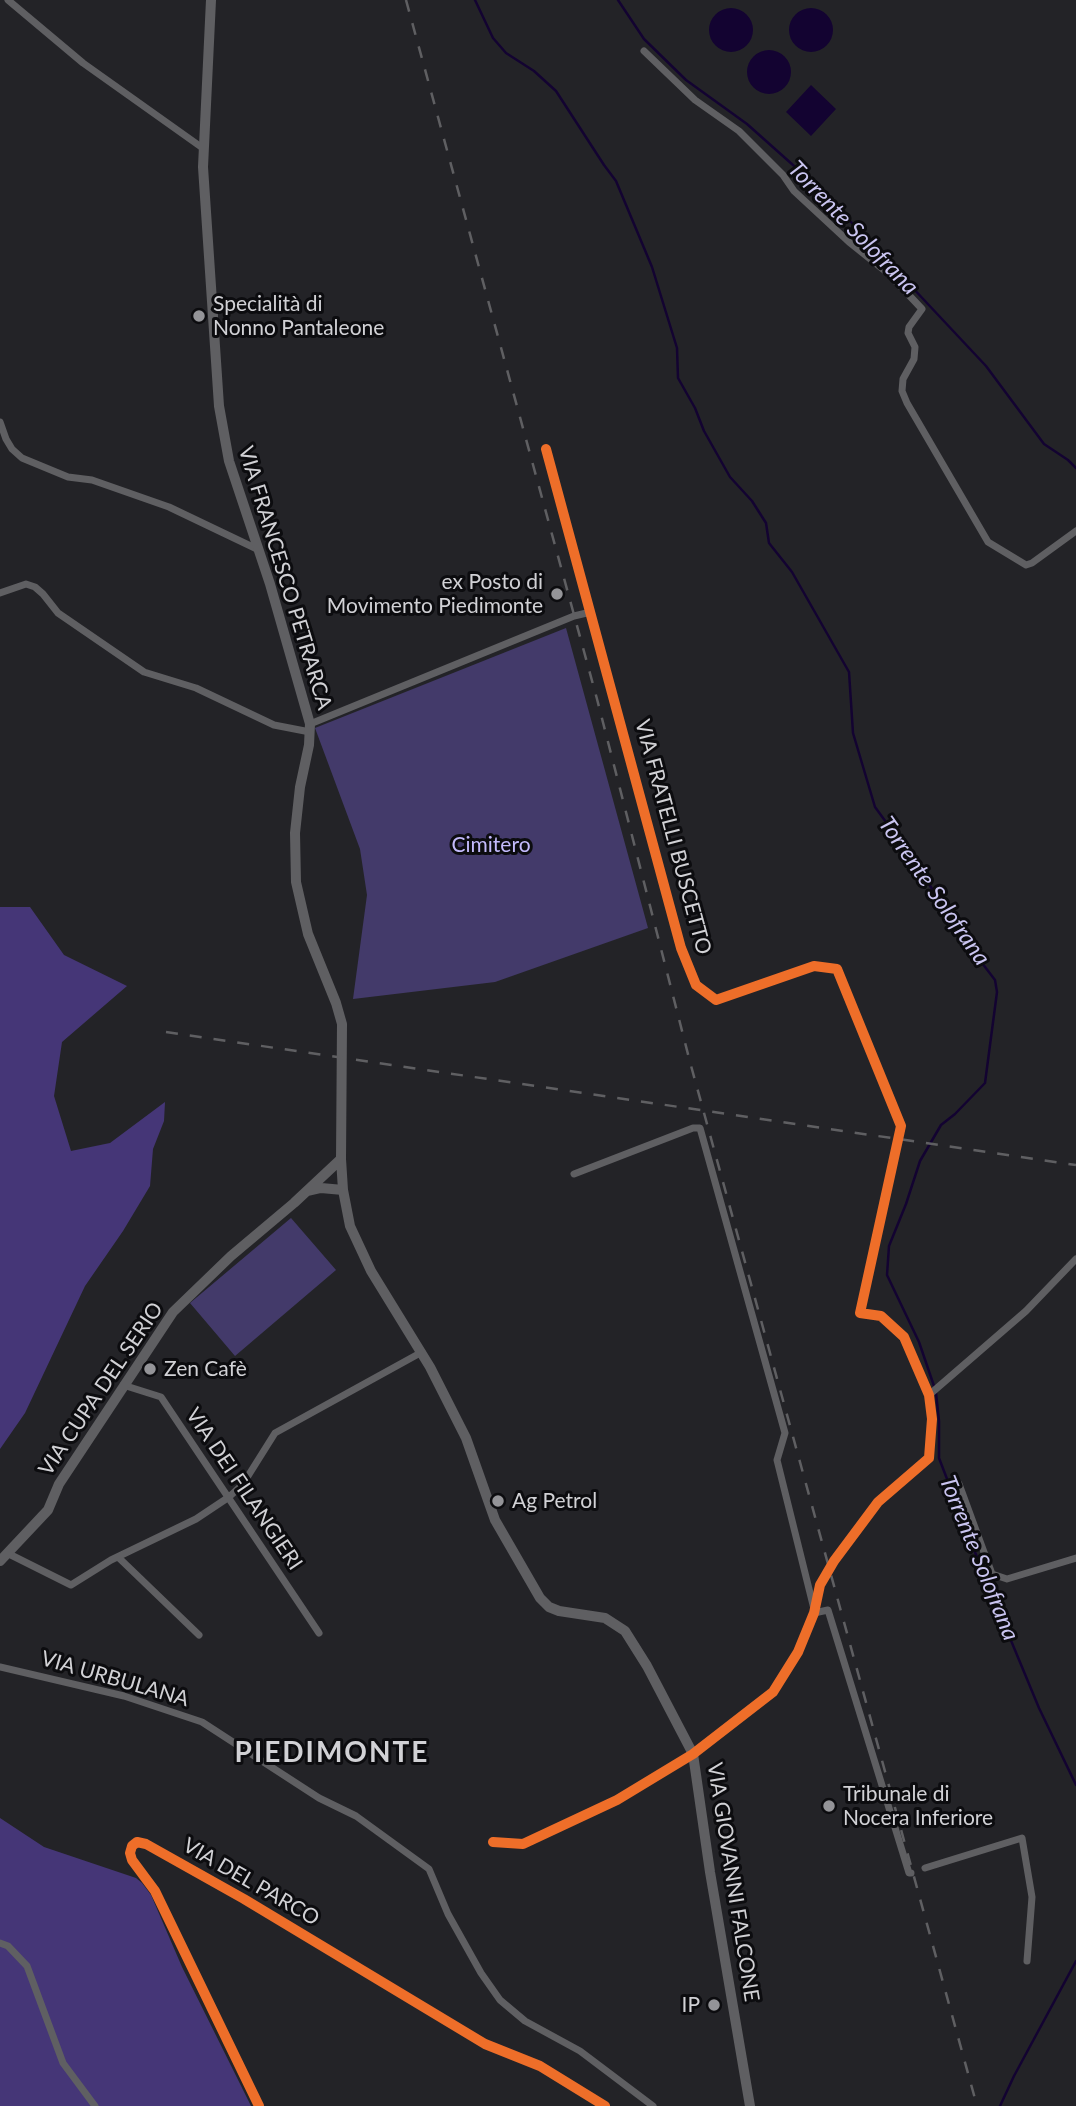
<!DOCTYPE html>
<html>
<head>
<meta charset="utf-8">
<style>
  body { margin:0 }
  canvas { display:block; background:#232327 }
</style>
</head>
<body>
<canvas width="1076" height="2106"></canvas>
<script>
const ctx = document.querySelector('canvas').getContext('2d');
ctx.lineJoin = 'round';
function paint(path, color) {
  ctx.fillStyle = color;
  ctx.fill(path, 'evenodd');
}
function shape(rows) {
  const path = new Path2D();
  for (const r of rows) {
    if (r.length === 3) {
      path.moveTo(r[0] + r[2], r[1]);
      path.arc(r[0], r[1], r[2], 0, 2 * Math.PI);
      continue;
    }
    path.moveTo(r[0], r[1]);
    for (let i = 2; i < r.length; i += 2) path.lineTo(r[i], r[i + 1]);
  }
  return path;
}
function stroke(path, color, width, dash) {
  ctx.strokeStyle = color;
  ctx.lineWidth = width;
  ctx.lineCap = dash ? 'butt' : 'round';
  ctx.setLineDash(dash || []);
  ctx.stroke(path);
}
function label(font, color, halo, rows, align = 'center') {
  ctx.font = font + ' Lato,sans-serif';
  ctx.lineWidth = 6;
  ctx.setLineDash([]);
  ctx.textBaseline = 'middle';
  ctx.strokeStyle = halo;
  ctx.fillStyle = color;
  for (const [text, x, y, turn = 0] of rows) {
    ctx.save();
    ctx.translate(x, y);
    ctx.rotate((+turn || 0) * Math.PI / 180);
    ctx.textAlign = isNaN(turn) ? turn : align;
    if (halo) ctx.strokeText(text, 0, 0);
    ctx.fillText(text, 0, 0);
    ctx.restore();
  }
}
const green = shape([
  [566,628,648,928,495,982,353,999,367,895,360,849,315,728],
  [291,1218,336,1270,235,1356,190,1303]
]);
const forest = shape([
  [0,907,30,907,64,955,127,986,62,1042,54,1096,71,1151,110,1143,165,1102,164,1121,153,1149,150,1186,123,1231,85,1286,25,1413,0,1449],
  [0,1818,44,1847,136,1878,142,1883,151,1895,182,1967,251,2106,0,2106]
]);
const water = shape([
  [811,30,22],
  [731,30,22],
  [769,72,22],
  [811,85,836,109,811,136,786,112]
]);
const stream = shape([
  [475,0,493,38,506,53,534,71,556,91,604,165,616,181,652,267,677,348,678,378,695,408,704,431,730,477,752,501,766,523,769,543,792,572,849,672,853,733,875,807,921,870,953,925,995,980,997,992,985,1083,955,1114,941,1125,920,1161,906,1204,889,1246,887,1275,919,1342,934,1386],
  [618,0,644,39,686,80,747,124,821,190,986,366,1044,444,1068,460,1076,468],
  [936,1393,939,1421,939,1458,983,1573,1039,1708,1076,1785],
  [1000,2106,1014,2076,1076,1961]
]);
const street = shape([
  [8,0,83,63,204,149],
  [644,51,695,100,739,131,783,175,794,191,849,242,889,274,922,309,909,327,908,333,915,347,914,359,903,379,902,391,907,403,988,542,1026,565,1032,563,1076,531],
  [0,422,6,439,12,449,22,458,68,477,92,480,169,507,259,550],
  [0,593,26,584,35,587,43,594,58,613,144,672,196,688,274,725,310,732],
  [310,724,574,616,591,612],
  [574,1174,693,1128,700,1128,785,1433,777,1460,814,1609],
  [123,1385,161,1397,319,1633],
  [929,1395,1026,1311,1076,1259],
  [959,1484,992,1574,1007,1579,1076,1558],
  [7,1553,71,1585,111,1560,196,1519,229,1497,243,1484,275,1433,422,1352],
  [118,1557,199,1635],
  [814,1613,828,1610,909,1873,911,1873],
  [0,1667,124,1696,202,1722,319,1798,356,1816,429,1869,448,1914,481,1973,500,2000,525,2021,580,2051,653,2106],
  [493,1842,523,1844,617,1800,693,1754,773,1692,798,1652,814,1613,820,1585,834,1561,878,1502,929,1458,932,1419,929,1395,904,1337,881,1316,860,1313,901,1126,837,969,814,966,716,1000,696,985,681,948,546,449],
  [925,1868,1022,1838,1032,1897,1027,1961],
  [0,1943,8,1946,27,1966,63,2063,95,2106],
  [259,2106,155,1891,132,1860,130,1853,132,1846,137,1842,146,1844,244,1899,485,2044,540,2066,605,2106]
]);
const secondary = shape([
  [211,0,203,167,219,406,229,461,270,584,310,724,309,745,300,787,295,833,296,882,308,934,336,1003,342,1024,341,1159,343,1190,350,1226,371,1271,430,1367,466,1438,495,1520,540,1598,549,1607,559,1611,605,1618,625,1631,647,1666,693,1754,710,1872,750,2106],
  [308,1191,321,1188,343,1190],
  [0,1561,48,1510,59,1484,173,1312,231,1256,294,1203,341,1159]
]);
const rail = shape([
  [406,0,597,699,690,1062,977,2106],
  [166,1032,1076,1165]
]);
const cycleway = shape([
  [493,1842,523,1844,617,1800,693,1754,773,1692,798,1652,814,1613,820,1585,834,1561,878,1502,929,1458,932,1419,929,1395,904,1337,881,1316,860,1313,901,1126,837,969,814,966,716,1000,696,985,681,948,546,449],
  [259,2106,155,1891,132,1860,130,1853,132,1846,137,1842,146,1844,244,1899,485,2044,540,2066,605,2106]
]);
const markers = [
  [199,316,7,"#949498"],
  [557,594,7,"#949498"],
  [150,1369,7,"#949498"],
  [498,1501,7,"#949498"],
  [829,1806,7,"#949498"],
  [714,2005,7,"#949498"]
];
const poiNames = [
  ["Specialità di",213,304],
  ["Nonno Pantaleone",213,328],
  ["ex Posto di",543,582,"right"],
  ["Movimento Piedimonte",543,606,"right"],
  ["Zen Cafè",164,1369],
  ["Ag Petrol",512,1501],
  ["Tribunale di",843,1794],
  ["Nocera Inferiore",843,1818],
  ["IP",700,2005,"right"]
];
const streetNames = [
  ["VIA FRANCESCO PETRARCA",285,578,73],
  ["VIA FRATELLI BUSCETTO",673,837,75],
  ["VIA CUPA DEL SERIO",101,1389,-56],
  ["VIA DEI FILANGIERI",244,1489,56],
  ["VIA URBULANA",115,1679,16],
  ["VIA DEL PARCO",251,1882,30],
  ["VIA GIOVANNI FALCONE",733,1882,81]
];
const parkNames = [
  ["Cimitero",491,845]
];
const waterNames = [
  ["Torrente Solofrana",853,228,46],
  ["Torrente Solofrana",934,891,55],
  ["Torrente Solofrana",979,1558,68]
];
const districtNames = [
  ["PIEDIMONTE",332,1753]
];
paint(green, '#433a6a');
paint(forest, '#453677');
paint(water, '#130331');
stroke(stream, '#130331', 2.5);
stroke(street, '#5f5f62', 7);
stroke(secondary, '#5f5f62', 10);
stroke(rail, '#5f5f62', 2.5, [12, 12]);
stroke(cycleway, '#ee6e29', 10);
for (const [x, y, r, color] of markers) {
  const dot = new Path2D();
  dot.arc(x, y, r, 0, 2 * Math.PI);
  ctx.fillStyle = color;
  ctx.fill(dot);
  stroke(dot, '#0c0c0f', 2.5);
}
label('21px', '#d1d1d5', '#0c0c0f', poiNames, 'left');
label('21px', '#d1d1d5', '#0c0c0f', streetNames);
label('21px', '#c3bafb', '#0c0c0f', parkNames);
label('italic 23px', '#c9c4f0', '#0c0c0f', waterNames);
ctx.letterSpacing = '2px';
label('bold 28px', '#d1d1d5', '#0c0c0f', districtNames);
ctx.letterSpacing = '0px';
</script>
</body>
</html>
